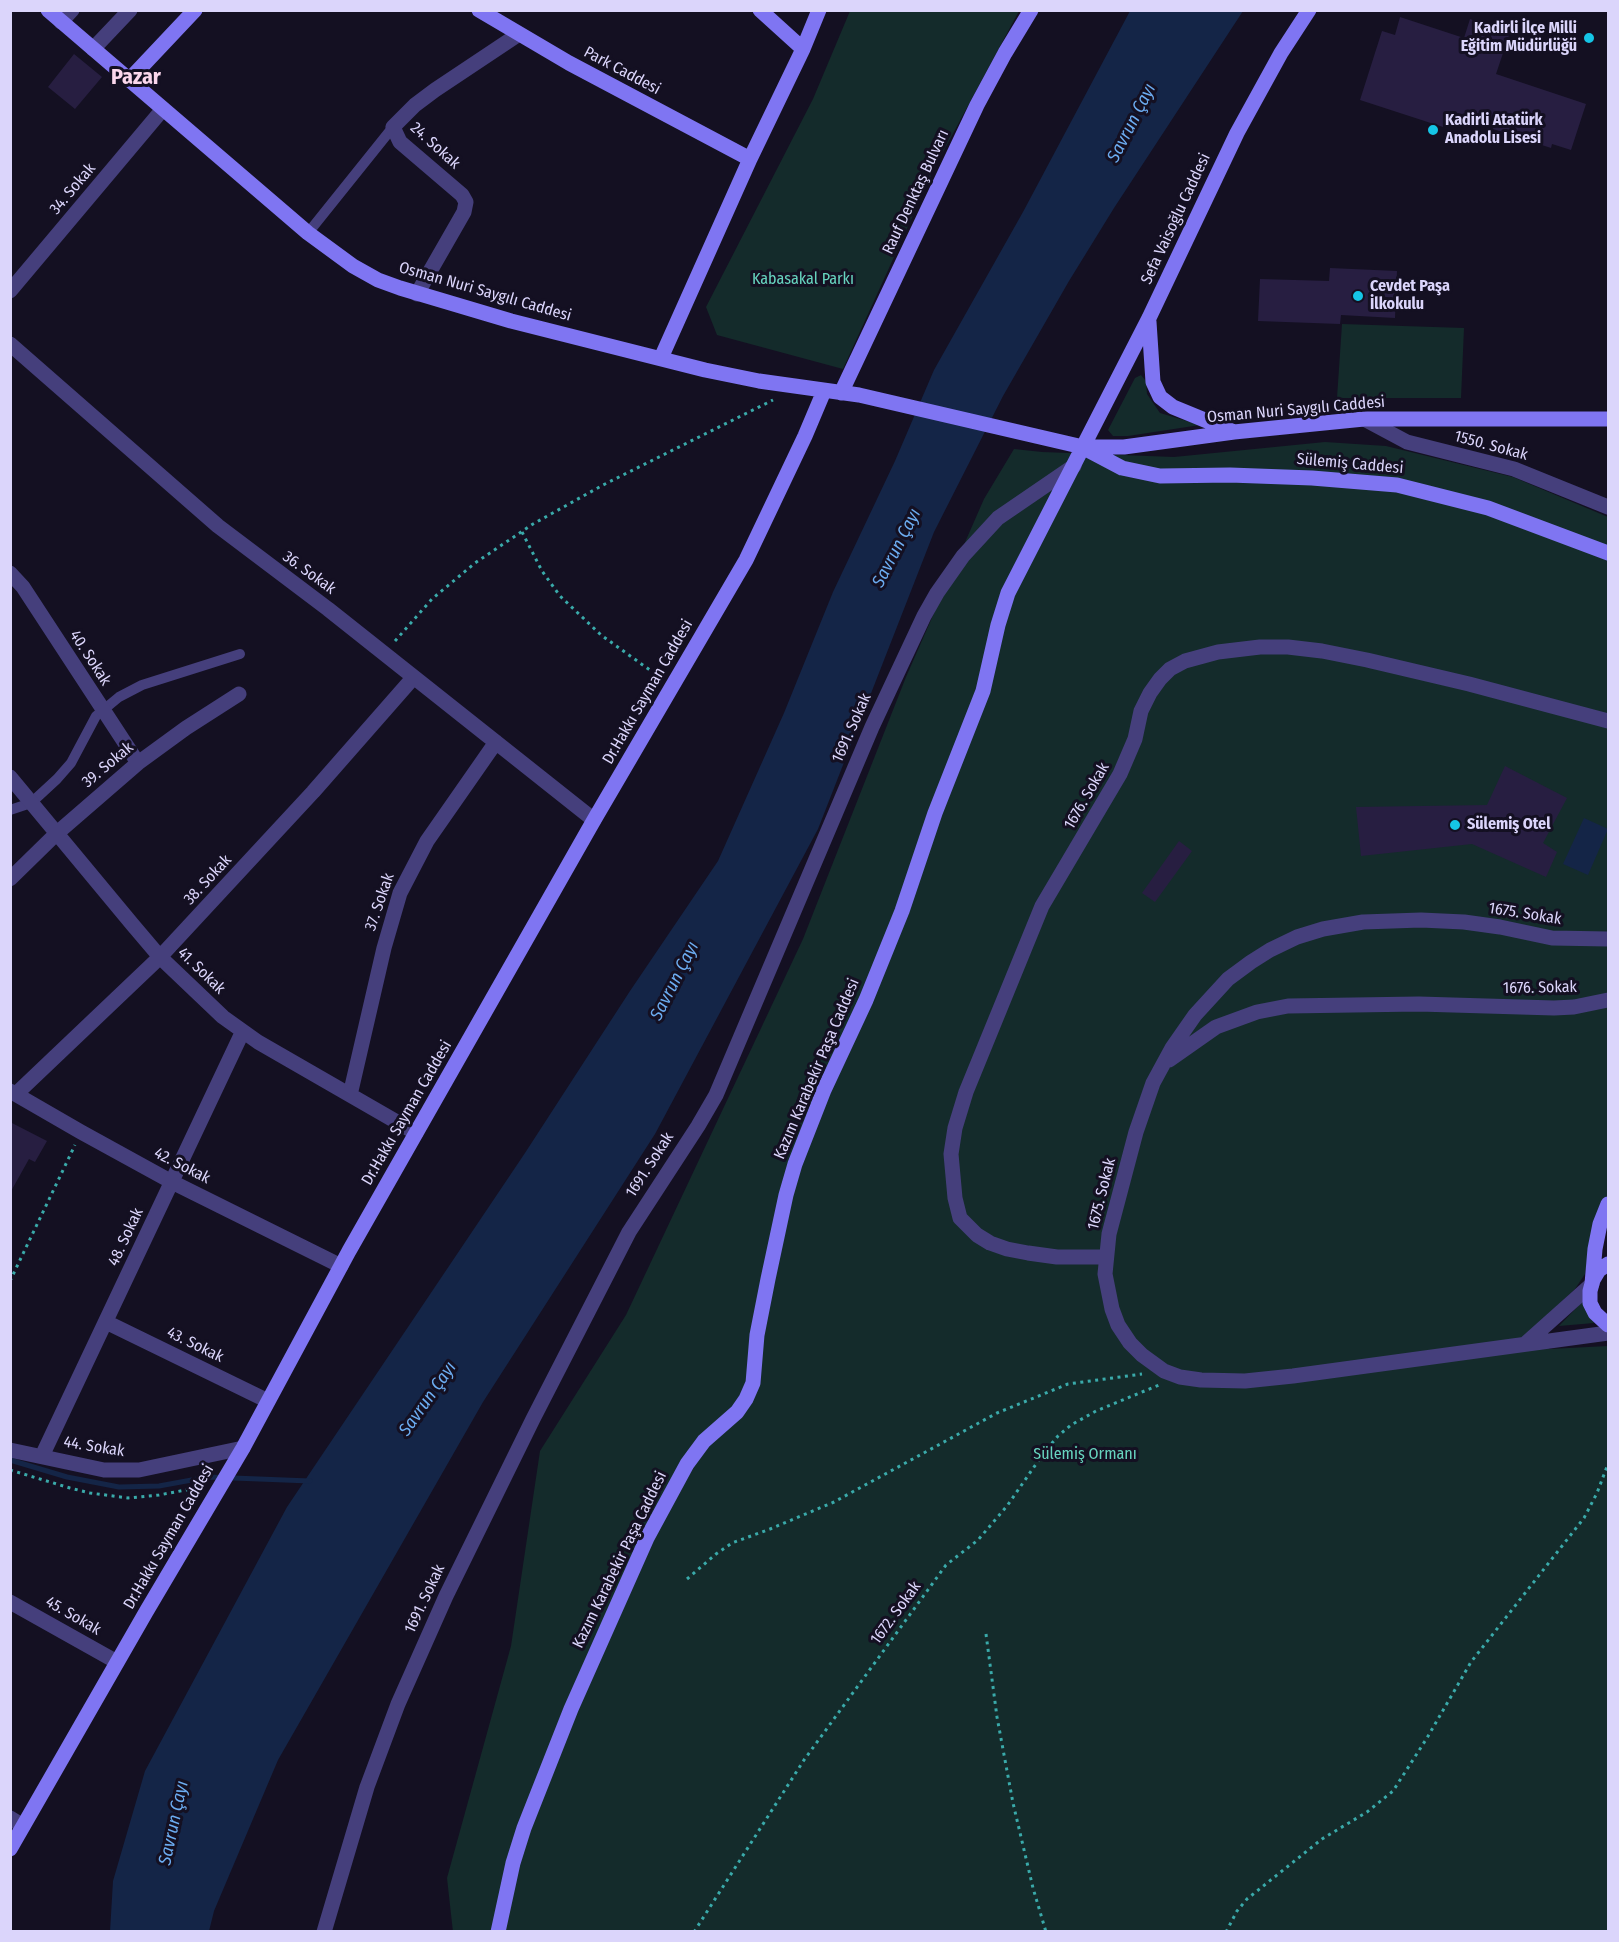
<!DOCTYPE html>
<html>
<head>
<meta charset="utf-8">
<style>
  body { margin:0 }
  #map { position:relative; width:1619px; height:1942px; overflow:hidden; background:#141022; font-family:"Fira Sans Condensed",sans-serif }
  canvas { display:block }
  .frame { position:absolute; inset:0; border:12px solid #dbd5fb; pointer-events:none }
</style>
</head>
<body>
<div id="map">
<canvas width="1619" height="1942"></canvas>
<div class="frame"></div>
</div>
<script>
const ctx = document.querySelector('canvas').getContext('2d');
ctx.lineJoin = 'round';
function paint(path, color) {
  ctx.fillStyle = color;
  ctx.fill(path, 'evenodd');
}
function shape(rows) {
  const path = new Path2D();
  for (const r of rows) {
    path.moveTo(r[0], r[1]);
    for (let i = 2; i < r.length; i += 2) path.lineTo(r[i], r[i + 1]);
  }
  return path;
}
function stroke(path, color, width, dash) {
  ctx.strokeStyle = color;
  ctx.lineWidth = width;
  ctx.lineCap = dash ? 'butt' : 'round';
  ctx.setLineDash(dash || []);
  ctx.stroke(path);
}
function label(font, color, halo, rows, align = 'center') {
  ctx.font = font + ' "Fira Sans Condensed",sans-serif';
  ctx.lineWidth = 6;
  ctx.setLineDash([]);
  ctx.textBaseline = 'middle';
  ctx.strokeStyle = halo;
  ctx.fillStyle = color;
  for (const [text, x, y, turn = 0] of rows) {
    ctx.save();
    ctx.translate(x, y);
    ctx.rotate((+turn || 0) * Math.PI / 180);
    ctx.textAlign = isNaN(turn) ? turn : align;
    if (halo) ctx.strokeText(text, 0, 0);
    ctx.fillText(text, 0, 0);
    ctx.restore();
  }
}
const green = shape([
  [850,11,1019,11,935,167,843,369,717,335,706,307,813,99],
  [1342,324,1464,328,1461,398,1337,398],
  [1141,375,1146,381,1147,394,1160,413,1200,425,1128,436,1113,436,1108,430,1135,378],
  [1325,442,1386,446,1513,477,1608,517,1608,1198,1603,1198,1592,1230,1585,1274,1575,1289,1543,1319,1549,1349,1608,1346,1608,1931,453,1932,447,1878,511,1646,540,1451,626,1315,803,939,906,677,984,499,1014,449,1042,452,1174,457],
  [1583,1301,1594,1323,1559,1326]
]);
const water = shape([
  [1130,11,1243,11,1114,208,1069,281,1003,396,934,532,818,829,655,1134,483,1402,278,1760,214,1911,209,1931,110,1932,113,1881,145,1771,287,1507,525,1153,630,991,718,861,784,713,833,592,895,461,934,370,1023,212],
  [1584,818,1608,829,1588,875,1563,864]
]);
const stream = shape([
  [10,1460,67,1477,119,1487,159,1486,208,1477,310,1481]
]);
const building = shape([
  [1400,17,1464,38,1470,19,1493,27,1496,18,1513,23,1496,74,1586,104,1571,150,1552,144,1551,148,1447,114,1443,127,1360,100,1382,31,1395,35],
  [74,54,102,77,75,109,48,87],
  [1330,268,1397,271,1395,318,1341,315,1340,324,1258,321,1260,279,1329,281],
  [1505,766,1567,798,1543,843,1557,852,1546,877,1472,844,1361,856,1356,807,1487,805],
  [1179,841,1192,851,1155,902,1142,893],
  [10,1122,47,1141,35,1162,29,1159,10,1193]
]);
const path = shape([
  [522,532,542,571,560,596,601,635,661,678],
  [395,641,432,599,475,563,533,524,603,485,773,400],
  [10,1281,75,1145],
  [10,1470,70,1488,90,1493,128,1498,159,1495,202,1487],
  [687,1579,716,1554,732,1543,770,1529,834,1502,997,1413,1068,1384,1142,1374],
  [986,1634,997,1717,1013,1803,1033,1888,1046,1932],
  [694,1932,804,1760,946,1565,978,1540,1007,1506,1043,1454,1058,1436,1071,1425,1096,1411,1159,1385],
  [1226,1932,1237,1911,1247,1899,1322,1839,1367,1812,1393,1791,1427,1738,1471,1662,1584,1518,1597,1493,1608,1464]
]);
const lane = shape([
  [308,233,393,127],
  [10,810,31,803,57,779,71,763,96,716,119,697,142,685,240,654]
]);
const street = shape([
  [61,22,72,10],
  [93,49,130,10],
  [10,291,163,109],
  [417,294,464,212,466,202,462,195,400,142,393,127,415,105,435,90,519,34],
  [10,344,218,526,328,609,594,820],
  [1364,419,1407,442,1514,469,1608,507],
  [10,573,23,587,138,763],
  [10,777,132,924,160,957,223,1017,258,1042,416,1133],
  [10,879,56,834,138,763,186,728,239,694],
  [1608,939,1552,938,1500,927,1464,922,1421,920,1363,922,1323,929,1297,937,1270,950,1251,962,1228,979,1195,1015,1172,1048,1153,1083,1136,1132,1109,1234,1105,1274,1112,1309,1118,1325,1130,1343,1142,1355,1164,1371,1180,1377,1201,1380,1245,1381,1293,1376,1608,1333],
  [1169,1060,1216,1027,1257,1012,1288,1006,1419,1004,1554,1008,1574,1007,1608,1000],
  [10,1091,81,1132,172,1182,341,1266],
  [16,1094,160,957,313,792,413,678],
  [350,1095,384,948,400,893,427,841,496,742],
  [1106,1257,1057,1257,1028,1253,1007,1249,990,1243,977,1235,960,1218,955,1198,951,1154,955,1128,966,1092,1042,906,1120,774,1135,739,1141,711,1150,693,1160,679,1170,669,1185,661,1218,652,1260,647,1288,647,1322,651,1367,660,1469,684,1608,721],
  [106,1322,268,1401],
  [1526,1343,1592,1284],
  [10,1450,104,1470,139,1470,243,1448],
  [42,1456,242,1033],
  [10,1602,117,1662],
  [10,1818,23,1826],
  [324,1932,367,1787,398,1704,446,1596,533,1419,629,1232,698,1126,716,1095,872,727,924,616,937,593,963,556,998,518,1074,466]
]);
const secondary = shape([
  [48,10,308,233,353,266,378,280,400,288,511,321,705,370,759,381,859,395,1083,447,1124,447,1234,432,1364,419,1608,419],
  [479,10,569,63,750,159],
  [760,10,803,49],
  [129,80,195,10],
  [1149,322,1153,382,1160,397,1173,407,1234,432],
  [661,358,750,159,803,49,819,10],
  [841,393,977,105,1005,53,1031,10],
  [1086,449,1122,468,1160,476,1230,475,1312,478,1397,485,1488,508,1608,553],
  [1608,1264,1599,1270,1593,1280,1590,1291,1590,1303,1595,1313,1608,1325],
  [1592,1284,1595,1249,1600,1224,1608,1204],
  [10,1849,146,1612,243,1448,349,1251,594,820,746,560,805,436,824,391],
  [498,1932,513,1863,524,1828,571,1709,647,1538,687,1464,704,1441,737,1412,746,1399,753,1383,757,1335,768,1279,786,1195,795,1164,824,1090,866,1000,902,911,935,813,983,691,998,625,1008,593,1149,318,1237,133,1281,53,1309,10]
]);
const markers = [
  [1589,38,6,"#15c5e6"],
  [1433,130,6,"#15c5e6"],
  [1358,296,6,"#15c5e6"],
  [1455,825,6,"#15c5e6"]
];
const poiNames = [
  ["Kadirli İlçe Milli",1577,29,"right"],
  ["Eğitim Müdürlüğü",1577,47,"right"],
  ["Kadirli Atatürk",1445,121],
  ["Anadolu Lisesi",1445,139],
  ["Cevdet Paşa",1370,287],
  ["İlkokulu",1370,305],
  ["Sülemiş Otel",1467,825]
];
const streetNames = [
  ["Park Caddesi",622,71,28],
  ["24. Sokak",435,146,42],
  ["34. Sokak",73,189,-50],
  ["Rauf Denktaş Bulvarı",916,192,-65],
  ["Sefa Vaisoğlu Caddesi",1176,219,-65],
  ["Osman Nuri Saygılı Caddesi",485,292,16],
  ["Osman Nuri Saygılı Caddesi",1296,410,-5],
  ["1550. Sokak",1491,446,15],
  ["Sülemiş Caddesi",1350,464,5],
  ["36. Sokak",309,573,36],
  ["40. Sokak",90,658,57],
  ["Dr.Hakkı Sayman Caddesi",648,692,-60],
  ["1691. Sokak",852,728,-66],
  ["39. Sokak",108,765,-40],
  ["1676. Sokak",1087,796,-60],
  ["38. Sokak",208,880,-47],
  ["37. Sokak",380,902,-71],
  ["1675. Sokak",1525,914,9],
  ["41. Sokak",201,971,44],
  ["1676. Sokak",1540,988,-1],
  ["Kazım Karabekir Paşa Caddesi",817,1069,-67],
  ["Dr.Hakkı Sayman Caddesi",407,1113,-60],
  ["1691. Sokak",650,1165,-57],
  ["42. Sokak",182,1166,27],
  ["1675. Sokak",1102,1194,-76],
  ["48. Sokak",126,1237,-65],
  ["43. Sokak",195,1345,26],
  ["44. Sokak",94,1447,9],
  ["Dr.Hakkı Sayman Caddesi",169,1537,-60],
  ["Kazım Karabekir Paşa Caddesi",620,1560,-64],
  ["1691. Sokak",425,1599,-65],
  ["1672. Sokak",896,1613,-54],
  ["45. Sokak",73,1616,30]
];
const parkNames = [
  ["Kabasakal Parkı",803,280],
  ["Sülemiş Ormanı",1085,1455]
];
const waterNames = [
  ["Savrun Çayı",1132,123,-63],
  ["Savrun Çayı",897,548,-63],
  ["Savrun Çayı",675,981,-63],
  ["Savrun Çayı",428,1399,-55],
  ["Savrun Çayı",174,1823,-78]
];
const districtNames = [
  ["Pazar",136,78]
];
paint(green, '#142b2b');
paint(water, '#142547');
stroke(stream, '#142547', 5);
paint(building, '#271e41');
stroke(path, '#3aaaaa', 3, [3, 4.5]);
stroke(lane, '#453f7c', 10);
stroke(street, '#453f7c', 15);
stroke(secondary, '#7f75f2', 15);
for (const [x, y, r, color] of markers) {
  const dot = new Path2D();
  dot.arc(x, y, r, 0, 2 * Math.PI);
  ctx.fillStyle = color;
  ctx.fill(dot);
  stroke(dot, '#141022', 2);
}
label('bold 16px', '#dbd5fb', '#141022', poiNames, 'left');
label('16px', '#dbd5fb', '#141022', streetNames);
label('16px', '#67d4bf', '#141022', parkNames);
label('italic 18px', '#6cacf1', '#141022', waterNames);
label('bold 22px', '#fbd7ec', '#141022', districtNames);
</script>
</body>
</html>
